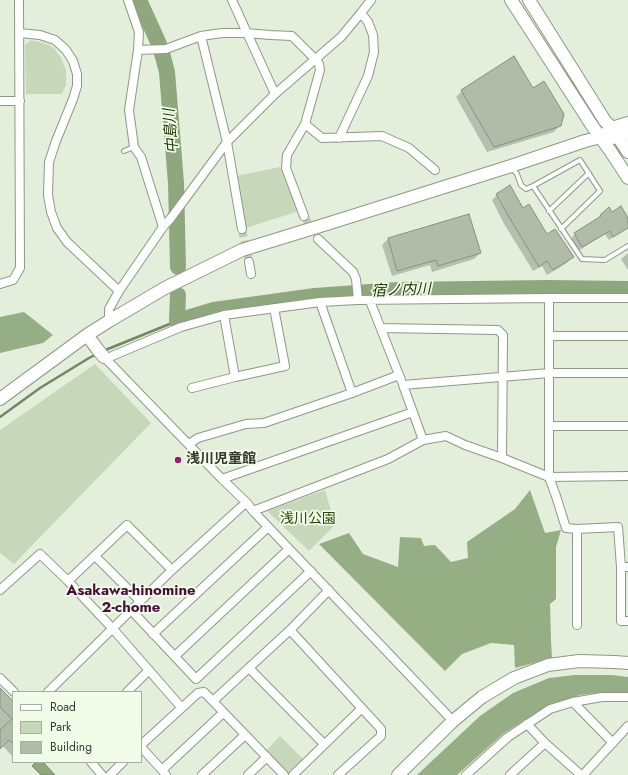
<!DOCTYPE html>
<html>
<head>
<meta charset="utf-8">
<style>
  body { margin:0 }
  #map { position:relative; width:628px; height:775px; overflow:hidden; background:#e4efdb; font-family:Jost,sans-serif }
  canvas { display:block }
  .legend { position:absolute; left:12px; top:691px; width:130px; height:72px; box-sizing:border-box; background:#f1fde9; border:1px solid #a5ae9f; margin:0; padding:5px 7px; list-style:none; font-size:12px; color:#343831 }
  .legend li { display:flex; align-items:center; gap:8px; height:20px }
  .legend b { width:20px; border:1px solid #a5ae9f }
</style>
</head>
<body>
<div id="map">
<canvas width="628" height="775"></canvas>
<ul class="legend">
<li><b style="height:5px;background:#fff"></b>Road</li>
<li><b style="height:11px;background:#c7d8ba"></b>Park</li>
<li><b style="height:11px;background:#b0bba8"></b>Building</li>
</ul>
</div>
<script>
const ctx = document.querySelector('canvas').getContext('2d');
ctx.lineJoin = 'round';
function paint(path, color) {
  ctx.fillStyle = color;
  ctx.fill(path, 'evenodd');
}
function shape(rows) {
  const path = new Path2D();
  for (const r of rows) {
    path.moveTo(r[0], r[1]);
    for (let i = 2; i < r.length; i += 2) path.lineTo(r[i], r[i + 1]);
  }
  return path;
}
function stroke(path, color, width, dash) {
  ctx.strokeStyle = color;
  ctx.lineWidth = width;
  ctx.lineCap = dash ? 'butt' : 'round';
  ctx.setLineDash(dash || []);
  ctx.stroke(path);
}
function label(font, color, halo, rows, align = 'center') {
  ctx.font = font + ' Jost,"Noto Sans JP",sans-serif';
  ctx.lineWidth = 3.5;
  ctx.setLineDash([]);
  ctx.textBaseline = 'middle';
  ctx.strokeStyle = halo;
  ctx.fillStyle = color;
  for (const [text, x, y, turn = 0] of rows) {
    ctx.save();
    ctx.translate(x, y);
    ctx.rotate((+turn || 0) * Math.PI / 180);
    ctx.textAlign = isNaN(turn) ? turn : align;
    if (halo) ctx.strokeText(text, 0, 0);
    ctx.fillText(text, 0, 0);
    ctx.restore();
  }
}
const green = shape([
  [31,40,47,44,55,49,61,58,66,70,66,85,62,94,26,94,25,45],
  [280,167,299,211,246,228,236,176],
  [95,364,151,423,14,564,0,553,0,430],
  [325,490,335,525,309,551,267,511],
  [280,736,303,759,287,773,266,751]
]);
const forest = shape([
  [24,312,53,335,43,343,0,353,0,317],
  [530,490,545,533,561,530,556,547,556,599,550,604,551,640,552,658,515,668,514,645,491,643,462,654,445,671,319,544,349,533,363,554,398,567,400,537,421,538,424,546,435,545,451,562,468,558,467,542,515,509],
  [575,675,612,675,628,677,628,692,605,692,580,695,542,709,504,733,457,775,417,775,480,716,513,693,549,678]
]);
const water = shape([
  [36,762,43,762,55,775,41,775,32,766,36,762]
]);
const shadow = shape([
  [462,91,560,125,554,132,487,152,456,97],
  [497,195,522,209,547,236,572,257,567,263,547,275,542,266,533,271,503,222,492,200],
  [612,213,628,220,628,228,609,240,605,234,578,251,571,239,575,234,596,220,601,215],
  [388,239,480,253,474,259,432,272,430,265,392,276,382,245],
  [628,253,628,270,621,259],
  [0,689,13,702,13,757,2,745,0,748]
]);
const stream = shape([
  [103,351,177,321],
  [0,417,40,388,89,358,97,354]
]);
const river = shape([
  [139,0,159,44,163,57,167,72,176,183,178,267],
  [178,295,177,321,214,310,315,296,398,290,548,288,628,289]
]);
const building = shape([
  [514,56,533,88,544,81,564,114,561,126,494,147,461,90,514,56],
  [510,185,523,208,529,204,547,234,555,229,574,257,553,270,547,261,539,267,509,217,496,194,510,185],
  [621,206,628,218,628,228,613,237,610,231,582,247,574,233,601,216,600,215,609,207,612,212,621,206],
  [469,214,481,253,438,266,436,260,397,271,388,238,469,214],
  [0,688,13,701,13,744,9,740,0,749,0,730,12,719,0,707,0,688]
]);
const streetTunnel = shape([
  [304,216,318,239],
  [242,229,249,262]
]);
const lane = shape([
  [124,151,134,147],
  [512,168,517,174,521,185,526,189,533,186,582,259,605,260,628,246],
  [533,186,580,160,600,191,561,229],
  [549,211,589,173]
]);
const street = shape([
  [128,0,139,32,138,50],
  [232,0,275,94],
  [20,33,40,35,55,40,66,50,73,61,77,74,77,86,73,99,56,141,49,162,48,195,51,212,57,228,67,242,119,291],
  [201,36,222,33,246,33,270,35,292,36,316,60,319,64,320,70,305,124,287,155,286,168,304,216],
  [0,101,20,101],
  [305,124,322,138,382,136,409,148,435,170],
  [339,138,368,76,374,52,373,35,368,22,361,13],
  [163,227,141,157,134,147,129,110,138,50,166,49,201,36,227,142,242,229],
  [318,239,353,272,356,279,358,300],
  [249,262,251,274],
  [0,284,13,280,20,268,19,0],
  [549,298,549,477,556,496,566,528,577,529,618,527,621,567,628,567],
  [370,301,401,380],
  [320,302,352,393],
  [224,315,235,377],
  [109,321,109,309,119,291,163,227,171,218,227,142,275,94,341,37,361,13,371,0],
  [381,328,498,330,503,335,502,458],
  [549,336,628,336],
  [104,357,222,479,247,503,253,511,453,721],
  [106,359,112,356,181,327,224,315,320,302,358,300,549,298,628,298],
  [192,388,235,377,285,366,274,308],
  [549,426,628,426],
  [423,440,403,385,549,373,628,373],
  [189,444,198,438,246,424,264,423,352,393,399,375],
  [222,479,413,412],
  [253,511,388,459,423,440,446,436,465,445,502,458,549,477,628,476],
  [577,529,577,625],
  [95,556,140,601],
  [621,567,621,621,628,621],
  [172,570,127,525,68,581,113,629,181,707],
  [0,590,40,554,68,581],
  [131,610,196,679,311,571],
  [290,630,381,729,381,736,338,775],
  [153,634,268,527],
  [175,656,289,549],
  [249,668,324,744],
  [0,678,14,692],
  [48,692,172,570,241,507,247,503],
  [127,692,149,670],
  [213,701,290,630,329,590],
  [573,702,613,743],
  [527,724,545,743,581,775],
  [141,745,198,693,204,692,284,775],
  [141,747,162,770],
  [91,762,102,775],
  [110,775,123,762],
  [166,775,162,770,223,713],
  [202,775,245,735],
  [248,775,267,757],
  [293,775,361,709],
  [466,775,508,737,550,709,573,702,602,697,628,697],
  [510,775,545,743],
  [583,775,628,726]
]);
const secondary = shape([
  [511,0,591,124,611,152,628,178],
  [529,0,605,121,612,128,628,152],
  [606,133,612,128,628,123],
  [87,335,98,350,104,357],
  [0,399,87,335,109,321,165,288,242,250,330,223,511,166,585,141,601,137,618,138,628,134],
  [398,775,453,721,482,697,514,678,548,665,579,661,615,662,628,663]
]);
const markers = [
  [178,460,4,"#971d77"]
];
const poiNames = [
  ["浅川児童館",186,460]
];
const parkNames = [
  ["浅川公園",308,520]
];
const waterNames = [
  ["中島川",172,131,-95],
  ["宿ノ内川",401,291,-2]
];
const neighbourhoodNames = [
  ["Asakawa-hinomine",131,591],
  ["2-chome",131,608]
];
paint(green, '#c7d8ba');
paint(forest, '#96ae83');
paint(water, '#8fa77c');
stroke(water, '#748666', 1);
paint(shadow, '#0003');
stroke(stream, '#748666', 2.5);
stroke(river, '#8fa77c', 16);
paint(building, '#b0bba8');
stroke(building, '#86917e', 1);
stroke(streetTunnel, '#c1cab9', 8, [8, 4]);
stroke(lane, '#8e9886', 6);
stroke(street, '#8e9886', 10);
stroke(secondary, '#8e9886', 14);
stroke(lane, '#fff', 4);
stroke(street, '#fff', 8);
stroke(secondary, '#fff', 12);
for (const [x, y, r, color] of markers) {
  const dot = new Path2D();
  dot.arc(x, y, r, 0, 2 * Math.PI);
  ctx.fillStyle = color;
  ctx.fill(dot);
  stroke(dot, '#f1fde9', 1.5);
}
label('bold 14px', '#343831', '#f1fde9', poiNames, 'left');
label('14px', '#2b4805', '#f1fde9', parkNames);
label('italic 15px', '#1a3001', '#f1fde9', waterNames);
label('bold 15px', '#470d37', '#f1fde9', neighbourhoodNames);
</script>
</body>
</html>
